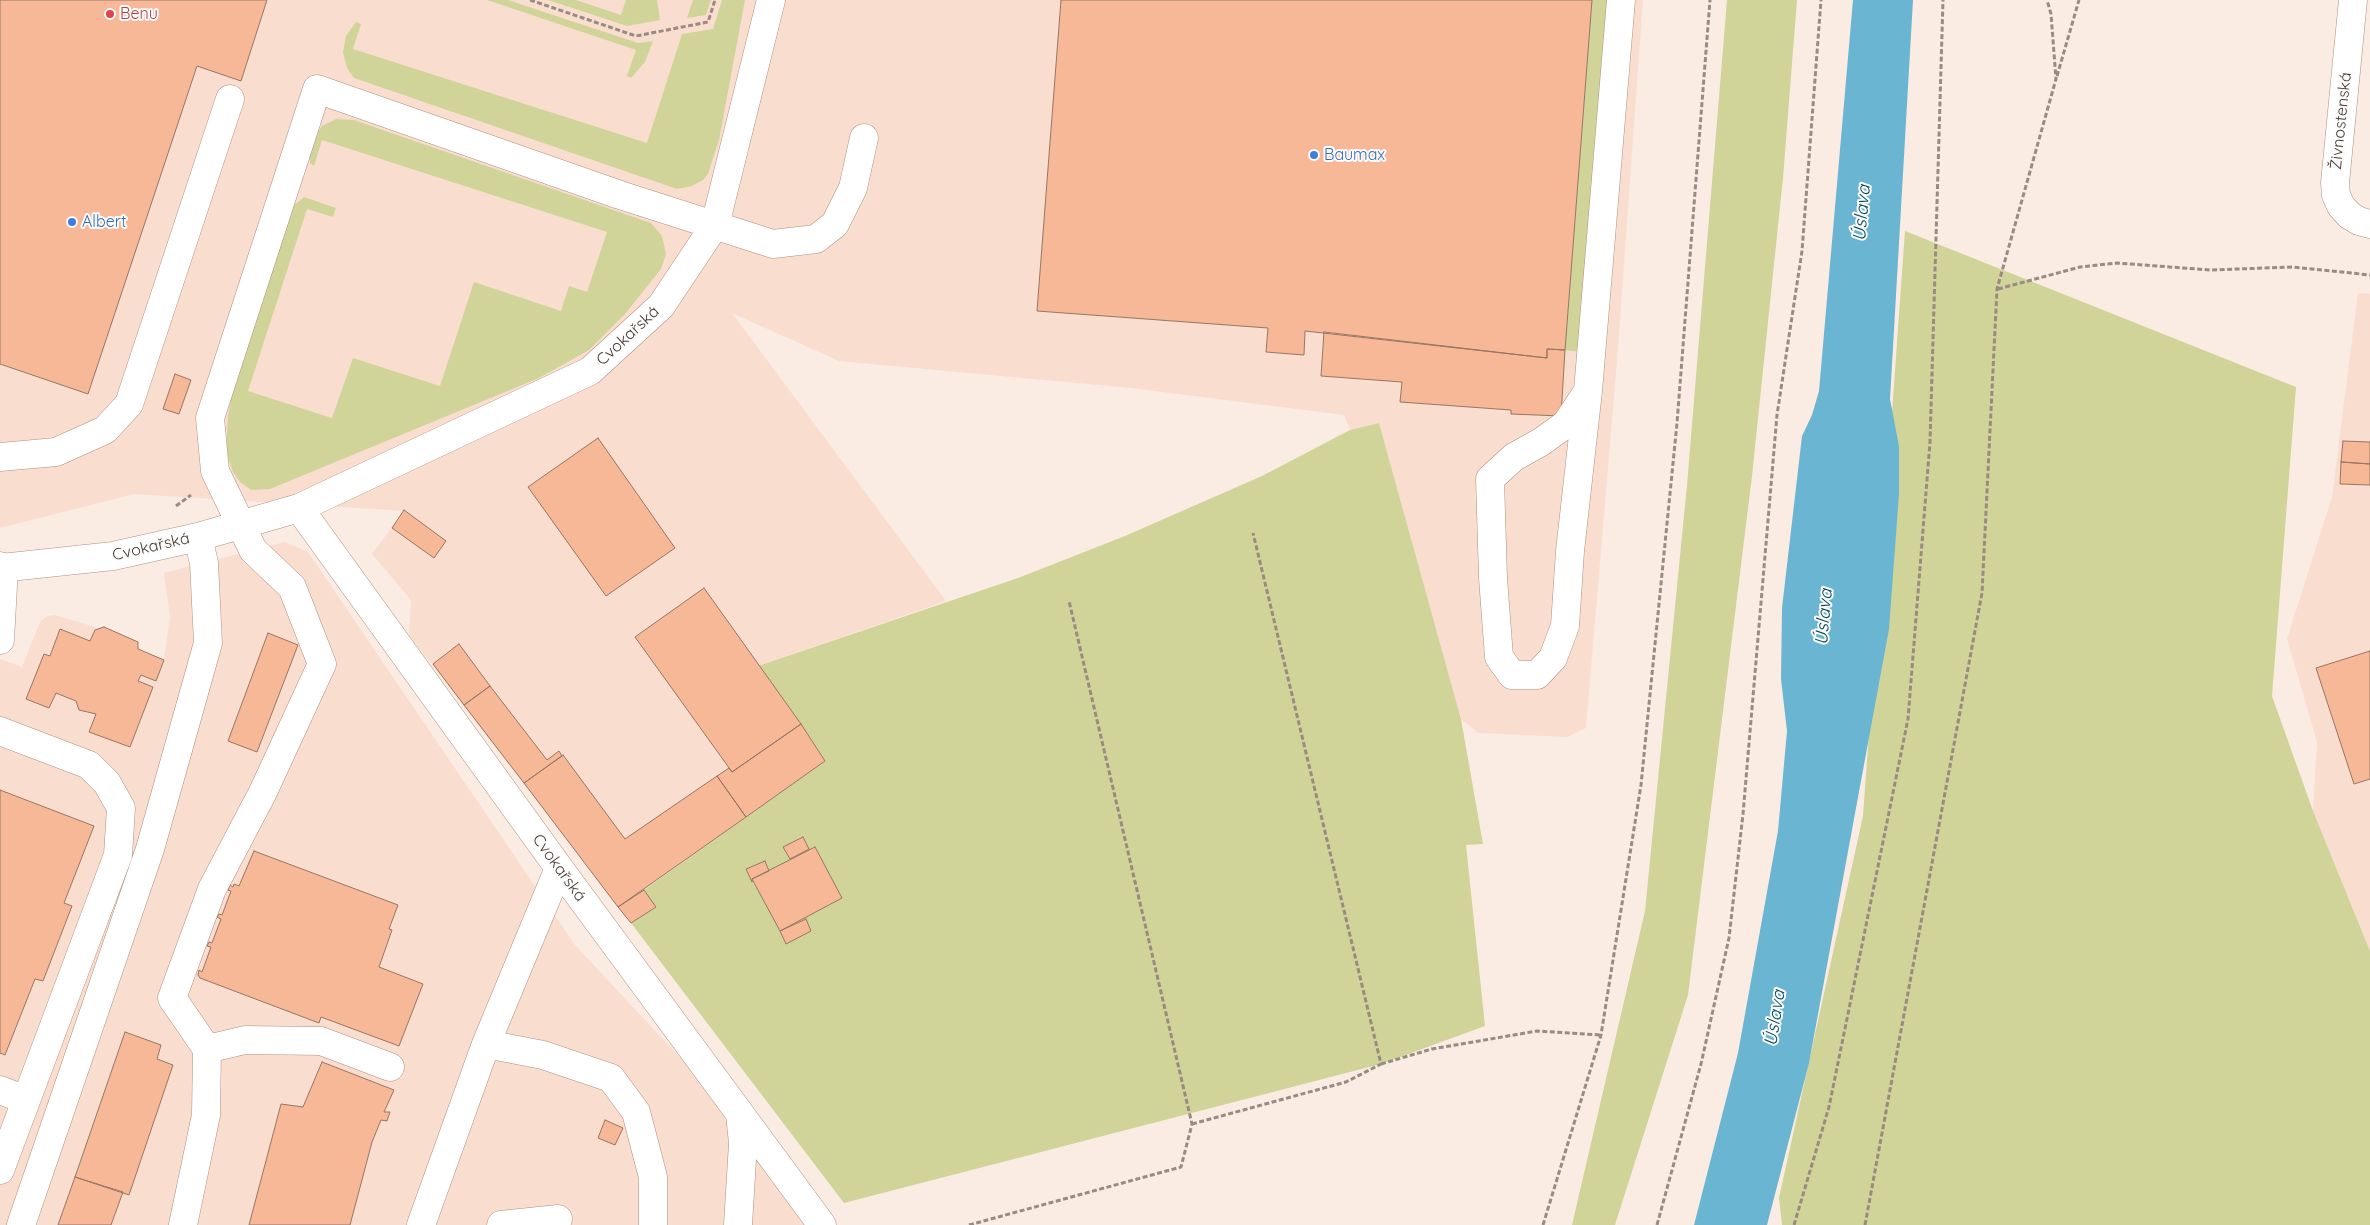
<!DOCTYPE html>
<html>
<head>
<meta charset="utf-8">
<style>
  body { margin:0 }
  canvas { display:block; background:#faebe3 }
</style>
</head>
<body>
<canvas width="2370" height="1225"></canvas>
<script>
const ctx = document.querySelector('canvas').getContext('2d');
ctx.lineJoin = 'round';
function paint(path, color) {
  ctx.fillStyle = color;
  ctx.fill(path, 'evenodd');
}
function shape(rows) {
  const path = new Path2D();
  for (const r of rows) {
    path.moveTo(r[0], r[1]);
    for (let i = 2; i < r.length; i += 2) path.lineTo(r[i], r[i + 1]);
  }
  return path;
}
function stroke(path, color, width, dash) {
  ctx.strokeStyle = color;
  ctx.lineWidth = width;
  ctx.lineCap = dash ? 'butt' : 'round';
  ctx.setLineDash(dash || []);
  ctx.stroke(path);
}
function label(font, color, halo, rows, align = 'center') {
  ctx.font = font + ' Quicksand,sans-serif';
  ctx.lineWidth = 4;
  ctx.setLineDash([]);
  ctx.textBaseline = 'middle';
  ctx.strokeStyle = halo;
  ctx.fillStyle = color;
  for (const [text, x, y, turn = 0] of rows) {
    ctx.save();
    ctx.translate(x, y);
    ctx.rotate((+turn || 0) * Math.PI / 180);
    ctx.textAlign = isNaN(turn) ? turn : align;
    if (halo) ctx.strokeText(text, 0, 0);
    ctx.fillText(text, 0, 0);
    ctx.restore();
  }
}
const built = shape([
  [0,0,1643,0,1617,361,1586,728,1567,737,1478,733,1461,719,1379,423,1350,430,1344,415,1131,388,839,361,732,313,946,601,758,666,801,724,825,761,644,890,656,907,631,923,409,635,411,600,372,554,404,511,134,494,0,528],
  [2358,293,2370,294,2370,951,2313,811,2317,742,2287,639,2332,497],
  [285,542,308,552,575,945,686,1064,743,1143,811,1225,0,1225,0,659,22,667,40,622,47,616,55,615,98,628,106,628,138,642,138,650,164,659,170,617,164,573]
]);
const green = shape([
  [487,0,508,0,638,43,653,41,645,62,631,78,627,76,636,50],
  [548,0,576,0,621,15,626,0,657,0,660,20,627,26],
  [693,0,711,0,706,15,687,18],
  [722,0,745,0,719,140,708,174,703,180,692,186,677,189,354,78,347,68,343,52,346,36,356,22,361,24,353,49,647,143,682,34,713,29],
  [1592,0,1607,0,1581,352,1565,350],
  [1727,0,1797,0,1783,178,1752,476,1688,995,1615,1225,1572,1225,1645,911,1687,485],
  [336,119,354,120,651,223,662,236,666,254,661,269,625,314,589,350,539,378,270,489,251,490,240,482,233,472,226,452,228,416,235,377,292,207,304,197,336,208,333,217,307,209,248,391,332,418,353,358,440,386,474,282,561,311,569,286,587,292,607,232,322,140,314,166,310,163,310,152,313,139,322,126],
  [1905,231,2296,387,2272,696,2313,811,2370,951,2370,1225,1782,1225,1779,1198,1863,816],
  [1379,423,1461,719,1483,844,1466,845,1485,1026,1381,1064,844,1203,631,923,656,907,644,890,825,761,801,724,758,666,1018,578,1125,536,1262,476,1350,430]
]);
const water = shape([
  [1853,0,1913,0,1890,399,1899,446,1899,494,1889,629,1809,1063,1767,1225,1694,1225,1738,1053,1778,831,1787,731,1781,679,1782,608,1802,436,1812,415,1819,391]
]);
const building = shape([
  [0,0,267,0,241,81,197,66,88,394,0,364,0,0],
  [1061,0,1592,0,1565,350,1547,349,1547,358,1305,331,1304,355,1266,352,1268,328,1037,311,1061,0],
  [1324,332,1547,358,1547,349,1565,350,1561,416,1511,414,1511,410,1400,402,1402,382,1321,376,1324,332],
  [175,374,191,380,179,414,163,409,175,374],
  [598,438,675,548,606,596,528,487,598,438],
  [2343,441,2370,442,2370,464,2341,462,2343,441],
  [2341,462,2370,464,2370,485,2340,484,2341,462],
  [404,510,446,541,434,558,392,528,404,510],
  [704,588,801,724,732,772,635,637,704,588],
  [104,627,138,642,138,649,164,660,156,681,141,675,138,681,153,687,130,747,89,732,96,714,79,710,76,701,56,693,49,708,26,699,44,654,50,656,60,629,90,641,95,630,104,627],
  [268,633,298,645,257,752,228,741,268,633],
  [459,644,490,686,464,705,433,664,459,644],
  [2370,651,2370,779,2354,784,2316,668,2370,651],
  [490,686,547,760,559,751,562,756,524,783,464,705,490,686],
  [801,724,825,761,746,817,717,776,729,768,732,772,801,724],
  [563,755,625,839,717,776,746,817,618,907,524,783,563,755],
  [0,790,94,826,64,903,72,906,43,981,35,979,5,1055,0,1053,0,790],
  [803,837,809,849,790,859,783,847,803,837],
  [815,847,842,898,780,931,752,879,815,847],
  [254,851,398,905,389,929,392,930,379,967,423,984,399,1046,321,1017,319,1023,200,978,198,975,199,970,202,972,211,947,207,946,209,942,212,943,221,919,217,917,219,914,222,915,231,891,228,890,230,885,233,887,234,884,239,886,254,851],
  [765,861,769,871,752,879,752,882,746,869,765,861],
  [644,890,656,907,631,923,618,907,644,890],
  [806,919,811,931,786,944,780,931,806,919],
  [125,1032,161,1045,157,1059,173,1065,129,1195,75,1177,125,1032],
  [322,1062,394,1090,384,1112,390,1112,387,1121,381,1120,372,1142,350,1225,249,1225,281,1104,303,1107,322,1062],
  [605,1120,623,1128,615,1145,598,1138,605,1120],
  [75,1177,123,1192,111,1225,58,1225,75,1177]
]);
const path = shape([
  [530,0,636,36,708,22,715,0],
  [2057,76,2079,0],
  [1998,289,2080,267,2117,263,2210,270,2293,267,2370,275],
  [176,506,191,495],
  [1381,1064,1432,1049,1537,1031,1601,1035],
  [1192,1124,1346,1082,1381,1064,1253,533],
  [969,1225,1181,1167,1192,1124,1069,601],
  [1543,1225,1601,1035,1641,785,1677,423,1710,0],
  [1657,1225,1701,1064,1729,938,1743,814,1777,415,1802,251,1821,0],
  [1794,1225,1829,1107,1908,719,1930,442,1943,0],
  [1865,1225,1982,593,1997,289,2056,79,2051,14,2047,0]
]);
const minor = shape([
  [2353,0,2335,183,2336,195,2341,206,2349,215,2359,221,2370,224],
  [1588,391,1566,424,1541,442,1514,457,1490,479,1493,578,1499,657,1512,675,1537,675,1553,658,1565,626,1570,551,1588,391,1621,0],
  [0,457,56,452,105,430,129,404,230,99],
  [299,508,559,868,822,1225],
  [0,566,4,568,0,640],
  [0,568,113,556,198,537,299,508,590,371,661,306,715,225,771,0],
  [0,731,89,765,107,783,121,808,118,855,0,1170],
  [486,1044,543,1055,611,1078,636,1112,653,1177,653,1225],
  [207,1049,245,1040,321,1041,390,1067],
  [0,1090,26,1100],
  [21,1225,150,849,208,643,204,563,198,537],
  [183,1225,206,1115,207,1049,172,998,212,889,263,792,322,664,292,587,253,550,215,471,210,418,317,89,620,195,773,244,816,239,835,224,853,188,864,138],
  [421,1225,486,1044,559,868],
  [501,1225,558,1219],
  [738,1225,743,1143,740,1114]
]);
const markers = [
  [110,14,5,"#e0444e"],
  [1314,155,5,"#3f7fe0"],
  [72,222,5,"#3f7fe0"]
];
const healthNames = [
  ["Benu",120,14]
];
const streetNames = [
  ["Živnostenská",2341,121,-84],
  ["Cvokařská",628,336,-43],
  ["Cvokařská",151,547,-13],
  ["Cvokařská",559,868,54]
];
const shopNames = [
  ["Baumax",1324,155],
  ["Albert",82,222]
];
const waterNames = [
  ["Úslava",1862,213,-85],
  ["Úslava",1824,617,-85],
  ["Úslava",1775,1018,-81]
];
paint(built, '#f9ded0');
paint(green, '#d1d499');
paint(water, '#6ab5d2');
paint(building, '#f6b897');
stroke(building, '#977664', 1);
stroke(minor, '#b28f7d', 29);
stroke(path, '#998a82', 3, [5, 2.5]);
stroke(minor, '#fff', 28);
for (const [x, y, r, color] of markers) {
  const dot = new Path2D();
  dot.arc(x, y, r, 0, 2 * Math.PI);
  ctx.fillStyle = color;
  ctx.fill(dot);
  stroke(dot, '#fcfcfc', 2);
}
label('16px', '#be3a42', '#fcfcfc', healthNames, 'left');
label('16px', '#473830', '#fcfcfc', streetNames);
label('16px', '#366cbe', '#fcfcfc', shopNames, 'left');
label('italic 18px', '#05485d', '#fcfcfc', waterNames);
</script>
</body>
</html>
